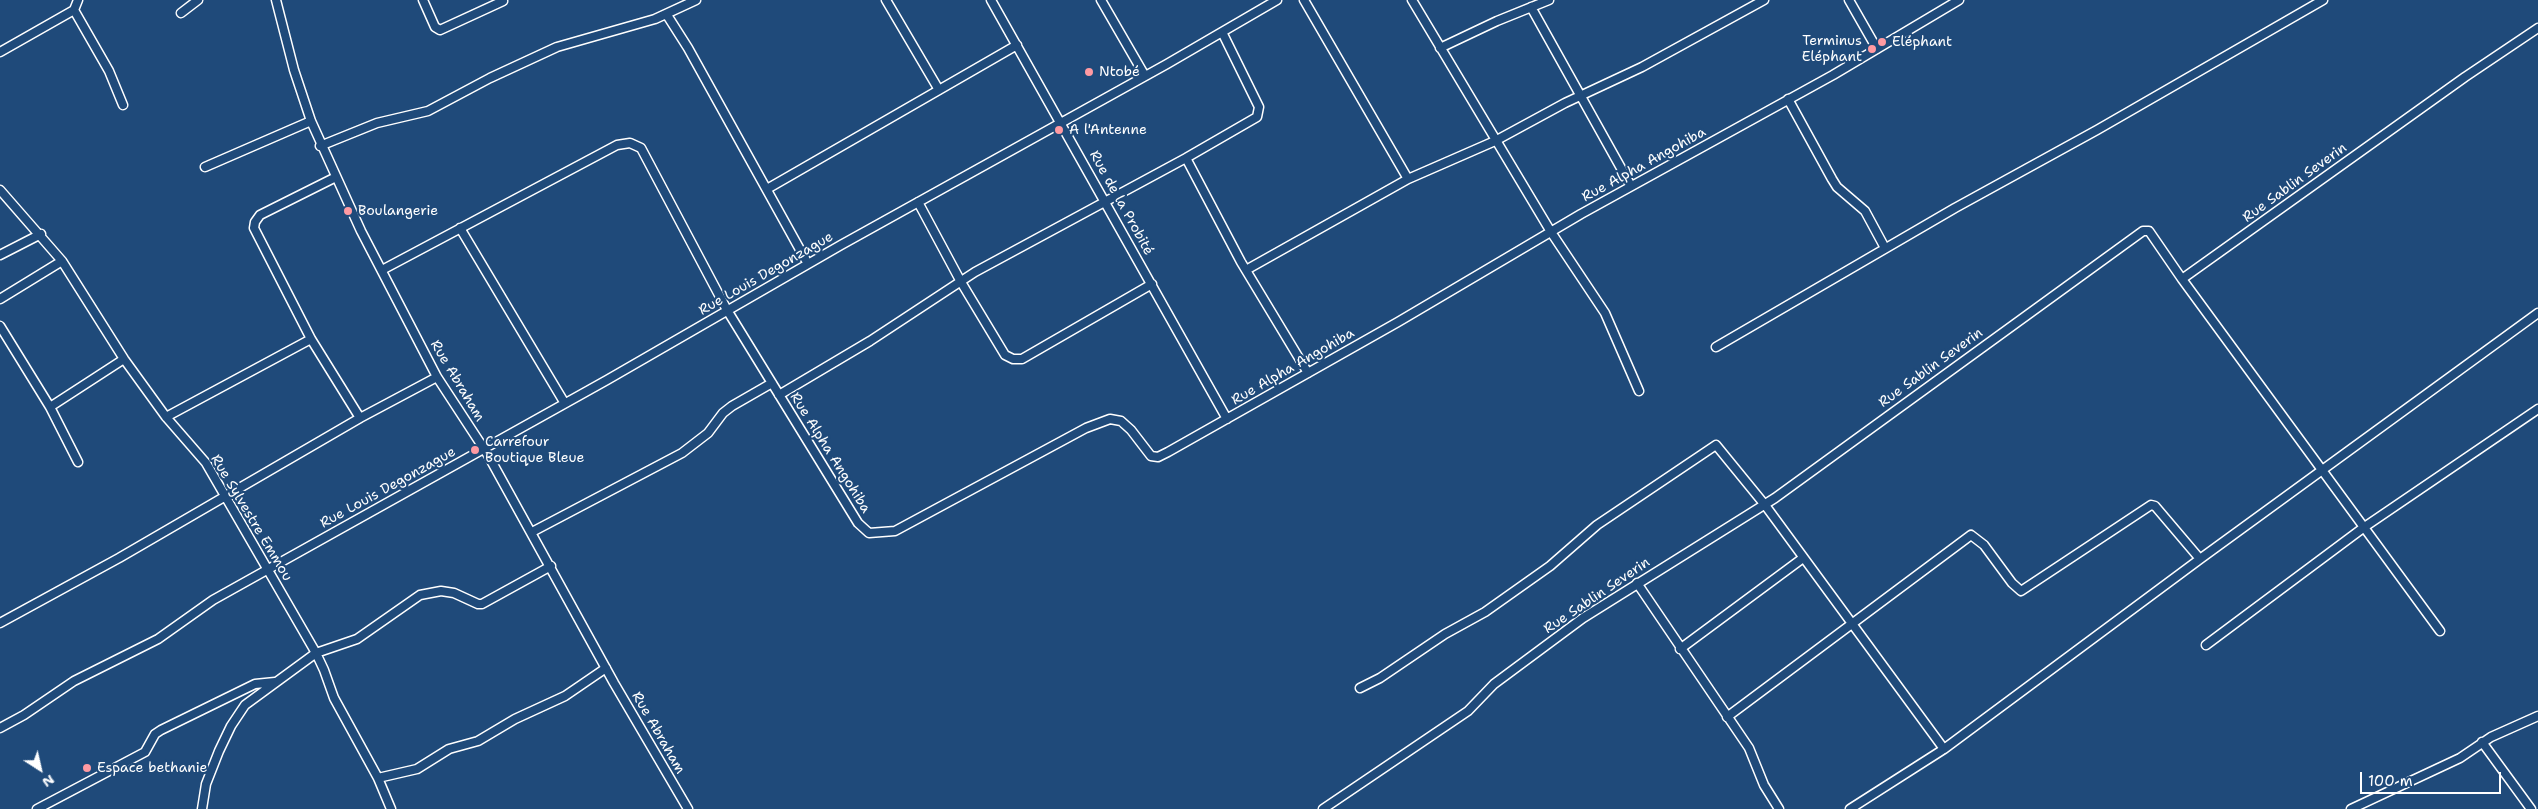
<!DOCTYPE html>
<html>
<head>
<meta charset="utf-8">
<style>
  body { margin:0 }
  #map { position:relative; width:2538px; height:809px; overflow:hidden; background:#1f4a7a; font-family:"Shantell Sans",sans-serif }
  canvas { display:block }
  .north { position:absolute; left:15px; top:744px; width:50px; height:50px; -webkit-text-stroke:4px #1f4a7a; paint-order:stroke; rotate:145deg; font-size:14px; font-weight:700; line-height:20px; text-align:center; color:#fff }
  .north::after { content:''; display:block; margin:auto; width:18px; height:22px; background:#fff; clip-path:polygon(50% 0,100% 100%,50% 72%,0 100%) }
  .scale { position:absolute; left:2360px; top:772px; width:141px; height:22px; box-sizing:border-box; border:2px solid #fff; border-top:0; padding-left:6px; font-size:15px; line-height:18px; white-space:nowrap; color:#fff; -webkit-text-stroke:4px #1f4a7a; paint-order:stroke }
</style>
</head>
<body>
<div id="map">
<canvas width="2538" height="809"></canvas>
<div class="north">N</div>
<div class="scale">100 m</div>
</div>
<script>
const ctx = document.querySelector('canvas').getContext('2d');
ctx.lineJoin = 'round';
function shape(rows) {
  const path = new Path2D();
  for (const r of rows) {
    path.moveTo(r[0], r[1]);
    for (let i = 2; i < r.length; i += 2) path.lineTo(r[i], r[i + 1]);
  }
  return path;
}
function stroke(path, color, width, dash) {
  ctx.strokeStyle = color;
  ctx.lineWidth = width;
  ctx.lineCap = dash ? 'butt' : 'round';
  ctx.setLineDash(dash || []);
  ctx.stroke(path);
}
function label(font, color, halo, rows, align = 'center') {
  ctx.font = font + ' "Shantell Sans",sans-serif';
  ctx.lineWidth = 4.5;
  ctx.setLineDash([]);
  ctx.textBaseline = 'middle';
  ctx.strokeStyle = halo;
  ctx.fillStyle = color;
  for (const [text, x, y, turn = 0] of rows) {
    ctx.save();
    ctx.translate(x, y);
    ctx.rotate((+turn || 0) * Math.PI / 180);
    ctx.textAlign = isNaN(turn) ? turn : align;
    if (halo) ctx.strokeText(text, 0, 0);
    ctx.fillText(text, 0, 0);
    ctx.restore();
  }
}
const minor = shape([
  [276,0,294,70,311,121,361,231,437,377,488,455,614,683,688,809],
  [423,0,435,27,440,30,503,1],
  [886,0,939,90],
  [991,0,1227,419],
  [1101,0,1145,76],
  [1304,0,1408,179],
  [1412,0,1551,232,1605,313,1639,391],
  [1849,0,1877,49],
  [1531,7,1631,186],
  [74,10,109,71,123,105],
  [181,13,198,0],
  [667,15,688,48,808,264],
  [1440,48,1497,21,1549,0],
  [0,52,74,10,78,0],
  [1788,99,1832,179,1837,187,1865,211,1885,248],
  [320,146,377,123,428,111,490,78,557,47,655,19,696,0],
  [1186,158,1241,262,1308,373],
  [205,167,311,121],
  [336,177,260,215,255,222,254,228,311,339,360,418],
  [767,189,1017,45],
  [0,190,62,261,124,359,166,417,206,463,316,653,324,670,334,698,378,778,391,809],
  [918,202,961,282,1005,355,1013,359,1022,359,1152,284],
  [460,228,564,402],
  [0,255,41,234],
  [382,270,617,145,630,143,641,148,727,310,858,523,869,533,895,531,1086,428,1110,419,1121,421,1131,430,1151,456,1158,457,1168,452,1398,322,1581,214,1833,75,1959,0],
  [1246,270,1408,179,1495,141,1565,103,1642,67,1764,0],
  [2182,279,2440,631],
  [0,299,62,261],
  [0,326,50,407,78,462],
  [1716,347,1955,208,2097,130,2323,0],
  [779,395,870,341,975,272,1186,158,1257,117,1259,107,1222,32],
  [50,407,124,359],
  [166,417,311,339],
  [532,532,682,453,708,433,723,413,732,406,772,383],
  [1637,583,1749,748,1764,785,1779,809],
  [0,623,119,558,360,418,437,377],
  [2206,645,2363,528,2538,409],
  [1680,649,1803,558],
  [1360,688,1380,678,1445,634,1485,612,1550,566,1597,525,1716,445,1765,505,1944,749],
  [1727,717,1971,535,1984,545,2012,583,2021,591,2151,505,2155,506,2200,559],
  [0,728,24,715,74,681,158,639,213,600,607,380,841,245,1167,64,1277,0],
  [2482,742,2531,809],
  [378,778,417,769,449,749,478,741,515,719,565,696,606,668],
  [37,809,145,752,155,734,161,730,255,684,275,682],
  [202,809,206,784,219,751,231,726,245,705,316,653,357,639,420,595,441,591,454,593,478,604,482,604,551,566],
  [1323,809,1468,711,1494,684,1583,618,1775,498,2143,231,2149,231,2182,279,2465,77,2538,28],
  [1850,809,1944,749,2200,559,2538,313],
  [2351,809,2460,758,2491,737,2538,716]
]);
const markers = [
  [1882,42,5,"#ff9aa2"],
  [1872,49,5,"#ff9aa2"],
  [1089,72,5,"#ff9aa2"],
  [1059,130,5,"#ff9aa2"],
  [348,211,5,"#ff9aa2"],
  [475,450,5,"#ff9aa2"],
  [87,768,5,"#ff9aa2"]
];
const poiNames = [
  ["Terminus",1862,41,"right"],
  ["Eléphant",1862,57,"right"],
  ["Eléphant",1892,42],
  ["Ntobé",1099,72],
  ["A l'Antenne",1069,130],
  ["Boulangerie",358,211],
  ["Carrefour",485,442],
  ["Boutique Bleue",485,458],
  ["Espace bethanie",97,768]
];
const streetNames = [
  ["Rue Alpha Angohiba",1644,165,-29],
  ["Rue Sablin Severin",2295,183,-36],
  ["Rue de la Probité",1121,203,61],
  ["Rue Louis Degonzague",766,274,-30],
  ["Rue Alpha Angohiba",1293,367,-30],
  ["Rue Sablin Severin",1931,368,-36],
  ["Rue Abraham",457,381,59],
  ["Rue Alpha Angohiba",830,453,58],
  ["Rue Louis Degonzague",388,488,-29],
  ["Rue Sylvestre Emmou",251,518,59],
  ["Rue Sablin Severin",1597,596,-34],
  ["Rue Abraham",658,733,60]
];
stroke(minor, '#fff', 11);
stroke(minor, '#1f4a7a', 8);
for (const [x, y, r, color] of markers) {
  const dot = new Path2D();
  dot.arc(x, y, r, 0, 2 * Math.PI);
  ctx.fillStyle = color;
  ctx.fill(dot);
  stroke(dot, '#1f4a7a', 2);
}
label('14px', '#fff', '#1f4a7a', poiNames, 'left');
label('14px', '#fff', '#1f4a7a', streetNames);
</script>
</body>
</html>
